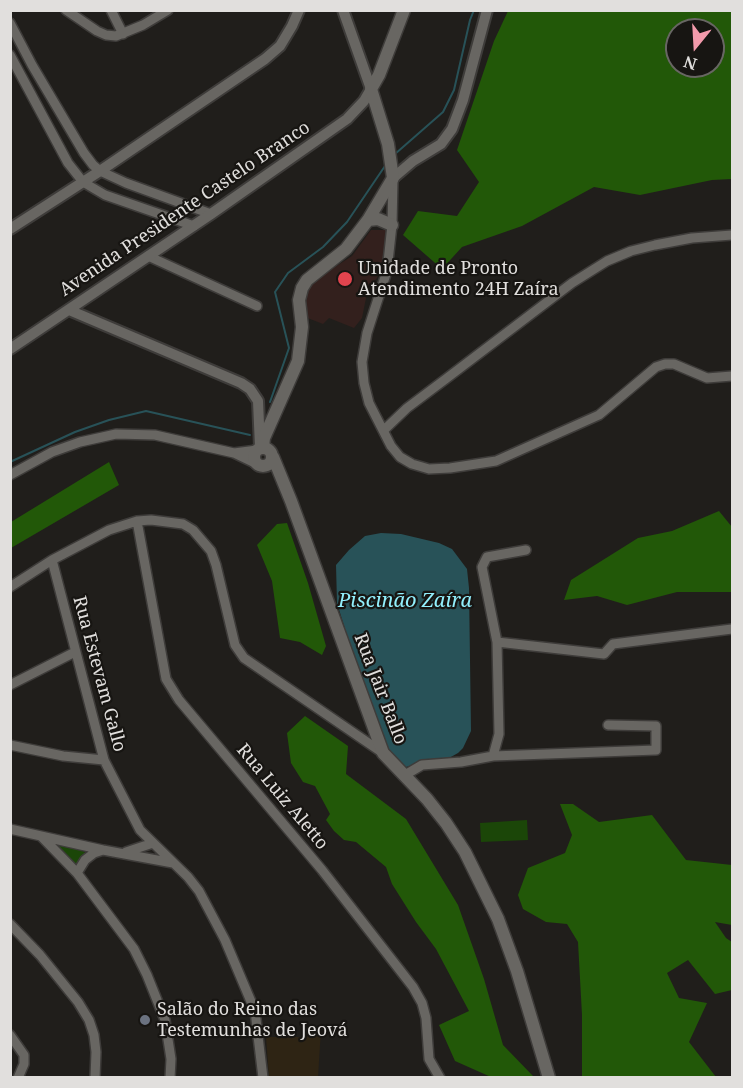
<!DOCTYPE html>
<html>
<head>
<meta charset="utf-8">
<style>
  body { margin:0 }
  #map { position:relative; width:743px; height:1088px; overflow:hidden; background:#201e1b; font-family:"Noto Serif",serif }
  canvas { display:block }
  .frame { position:absolute; inset:0; border:12px solid #e1dfdd; pointer-events:none }
  .north { position:absolute; left:665px; top:18px; width:60px; height:60px; box-sizing:border-box; background:#171512; border:2px solid #686663; border-radius:50%; rotate:198deg; font-size:16px; font-weight:700; line-height:24px; text-align:center; color:#e1dfdd }
  .north::after { content:''; display:block; margin:auto; width:21px; height:27px; background:#f39aab; clip-path:polygon(50% 0,100% 100%,50% 72%,0 100%) }
</style>
</head>
<body>
<div id="map">
<canvas width="743" height="1088"></canvas>
<div class="frame"></div>
<div class="north">N</div>
</div>
<script>
const ctx = document.querySelector('canvas').getContext('2d');
ctx.lineJoin = 'round';
function paint(path, color) {
  ctx.fillStyle = color;
  ctx.fill(path, 'evenodd');
}
function shape(rows) {
  const path = new Path2D();
  for (const r of rows) {
    if (r.length === 3) {
      path.moveTo(r[0] + r[2], r[1]);
      path.arc(r[0], r[1], r[2], 0, 2 * Math.PI);
      continue;
    }
    path.moveTo(r[0], r[1]);
    for (let i = 2; i < r.length; i += 2) path.lineTo(r[i], r[i + 1]);
  }
  return path;
}
function stroke(path, color, width, dash) {
  ctx.strokeStyle = color;
  ctx.lineWidth = width;
  ctx.lineCap = dash ? 'butt' : 'round';
  ctx.setLineDash(dash || []);
  ctx.stroke(path);
}
function label(font, color, halo, rows, align = 'center') {
  ctx.font = font + ' "Noto Serif",serif';
  ctx.lineWidth = 4.5;
  ctx.setLineDash([]);
  ctx.textBaseline = 'middle';
  ctx.strokeStyle = halo;
  ctx.fillStyle = color;
  for (const [text, x, y, turn = 0] of rows) {
    ctx.save();
    ctx.translate(x, y);
    ctx.rotate((+turn || 0) * Math.PI / 180);
    ctx.textAlign = isNaN(turn) ? turn : align;
    if (halo) ctx.strokeText(text, 0, 0);
    ctx.fillText(text, 0, 0);
    ctx.restore();
  }
}
const education = shape([
  [321,1029,318,1077,269,1077,266,1037,303,1037]
]);
const medical = shape([
  [371,230,387,230,388,244,377,278,368,288,362,318,354,328,329,318,323,324,305,317,306,295,313,281,352,256]
]);
const green = shape([
  [527,820,528,840,481,842,480,823],
  [51,841,85,852,78,866]
]);
const forest = shape([
  [508,11,732,11,732,179,712,180,640,195,594,187,522,226,462,247,442,269,403,235,418,211,457,216,479,182,457,150,494,41],
  [677,30,713,30,713,66,677,66],
  [109,462,119,485,11,548,11,522],
  [719,511,732,527,732,592,677,592,627,605,597,596,564,600,571,580,638,538,672,531],
  [287,523,308,583,326,646,322,655,300,642,280,638,272,581,257,545,277,524],
  [305,716,348,746,346,774,406,819,458,905,484,979,503,1045,534,1077,491,1077,455,1061,439,1025,469,1011,436,949,416,922,392,884,386,867,356,842,344,840,334,831,326,820,330,814,315,786,303,782,291,763,287,733],
  [560,804,573,804,599,822,652,815,686,860,732,865,732,925,715,922,726,938,732,942,732,990,715,994,688,960,667,973,679,998,707,1003,689,1042,716,1077,582,1077,582,1015,578,942,567,924,546,922,523,909,518,895,528,868,565,853,572,835]
]);
const water = shape([
  [381,533,401,534,439,543,452,549,467,569,469,588,471,731,463,748,458,753,449,758,416,764,403,768,388,752,357,668,337,603,336,565,349,550,365,536]
]);
const stream = shape([
  [395,154,443,112,454,90,470,20,474,10],
  [270,402,289,348,275,292,288,273,323,247,347,222,387,163],
  [10,462,75,432,109,420,146,411,250,435]
]);
const minor = shape([
  [66,10,97,31,106,35,116,36,143,25,168,10],
  [111,10,123,34],
  [10,23,32,65,84,153,93,165,100,171,126,183,211,214],
  [10,55,68,163,83,182,105,195,194,226],
  [393,180,392,225,387,271,367,333,362,362,364,383,369,403,391,446,400,457,412,464,429,469,450,468,496,461,599,415,656,367,665,364,674,364,707,378,732,376],
  [148,256,257,306],
  [384,430,407,408,447,378,572,283,607,261,631,251,655,245,692,238,732,235],
  [234,453,257,450],
  [10,475,52,452,80,442,116,434,155,435,234,453,257,464],
  [137,521,166,679,179,700,322,870,413,987,422,1003,426,1018,429,1059,440,1078],
  [52,560,104,760,140,830,188,877,199,891,225,940,255,1011,263,1078],
  [10,587,52,560,109,530,137,521,151,520,183,524,193,530,211,551,216,565,235,645,244,658,383,753],
  [497,642,604,654,613,644,732,629],
  [10,685,75,652],
  [10,745,63,756,104,760],
  [493,756,499,734,497,642,482,567,487,557,526,550],
  [405,775,422,765,461,762,493,756,656,750,656,726,608,725],
  [10,829,103,850,173,863],
  [41,836,77,873,134,949,147,975,165,1020,171,1059,170,1078],
  [126,852,153,843],
  [77,873,85,860,94,853,103,850],
  [10,924,40,955,78,1002,89,1020,94,1035,96,1052,95,1078],
  [10,1035,24,1055,24,1064,18,1078]
]);
const tertiary = shape([
  [393,178,413,161,441,144,452,129,463,100,487,10],
  [10,229,100,171,265,59,280,46,292,26,299,10],
  [69,310,241,383,250,389,258,401,260,447],
  [10,349,211,214,347,119,364,101,371,89,343,10]
]);
const secondary = shape([
  [368,220,378,219,392,225],
  [263,457,9],
  [263,448,264,438,298,361,302,327,299,300,302,288,307,280,346,249,368,220,393,178,388,144,371,89,379,75,404,10],
  [273,457,291,501,383,753,427,799,446,823,465,852,498,919,517,971,549,1078]
]);
const markers = [
  [345,279,8,"#e0444e"],
  [145,1020,6,"#6b7280"]
];
const streetNames = [
  ["Avenida Presidente Castelo Branco",185,209,-34],
  ["Rua Estevam Gallo",99,674,75],
  ["Rua Jair Ballo",380,689,69],
  ["Rua Luiz Aletto",282,797,50]
];
const poiNames = [
  ["Unidade de Pronto",358,269],
  ["Atendimento 24H Zaíra",358,290],
  ["Salão do Reino das",157,1010],
  ["Testemunhas de Jeová",157,1031]
];
const waterNames = [
  ["Piscinão Zaíra",405,601]
];
paint(education, '#2e2414');
paint(medical, '#33201d');
paint(green, '#1b4608');
paint(forest, '#225808');
paint(water, '#285258');
stroke(stream, '#285258', 2);
stroke(minor, '#3e3c3a', 12);
stroke(tertiary, '#3e3c3a', 14);
stroke(secondary, '#3e3c3a', 15);
stroke(minor, '#686662', 9);
stroke(tertiary, '#686662', 10);
stroke(secondary, '#686662', 12);
for (const [x, y, r, color] of markers) {
  const dot = new Path2D();
  dot.arc(x, y, r, 0, 2 * Math.PI);
  ctx.fillStyle = color;
  ctx.fill(dot);
  stroke(dot, '#171512', 2);
}
label('18px', '#e1dfdd', '#171512', streetNames);
label('18px', '#e1dfdd', '#171512', poiNames, 'left');
label('italic 20px', '#92effc', '#171512', waterNames);
</script>
</body>
</html>
